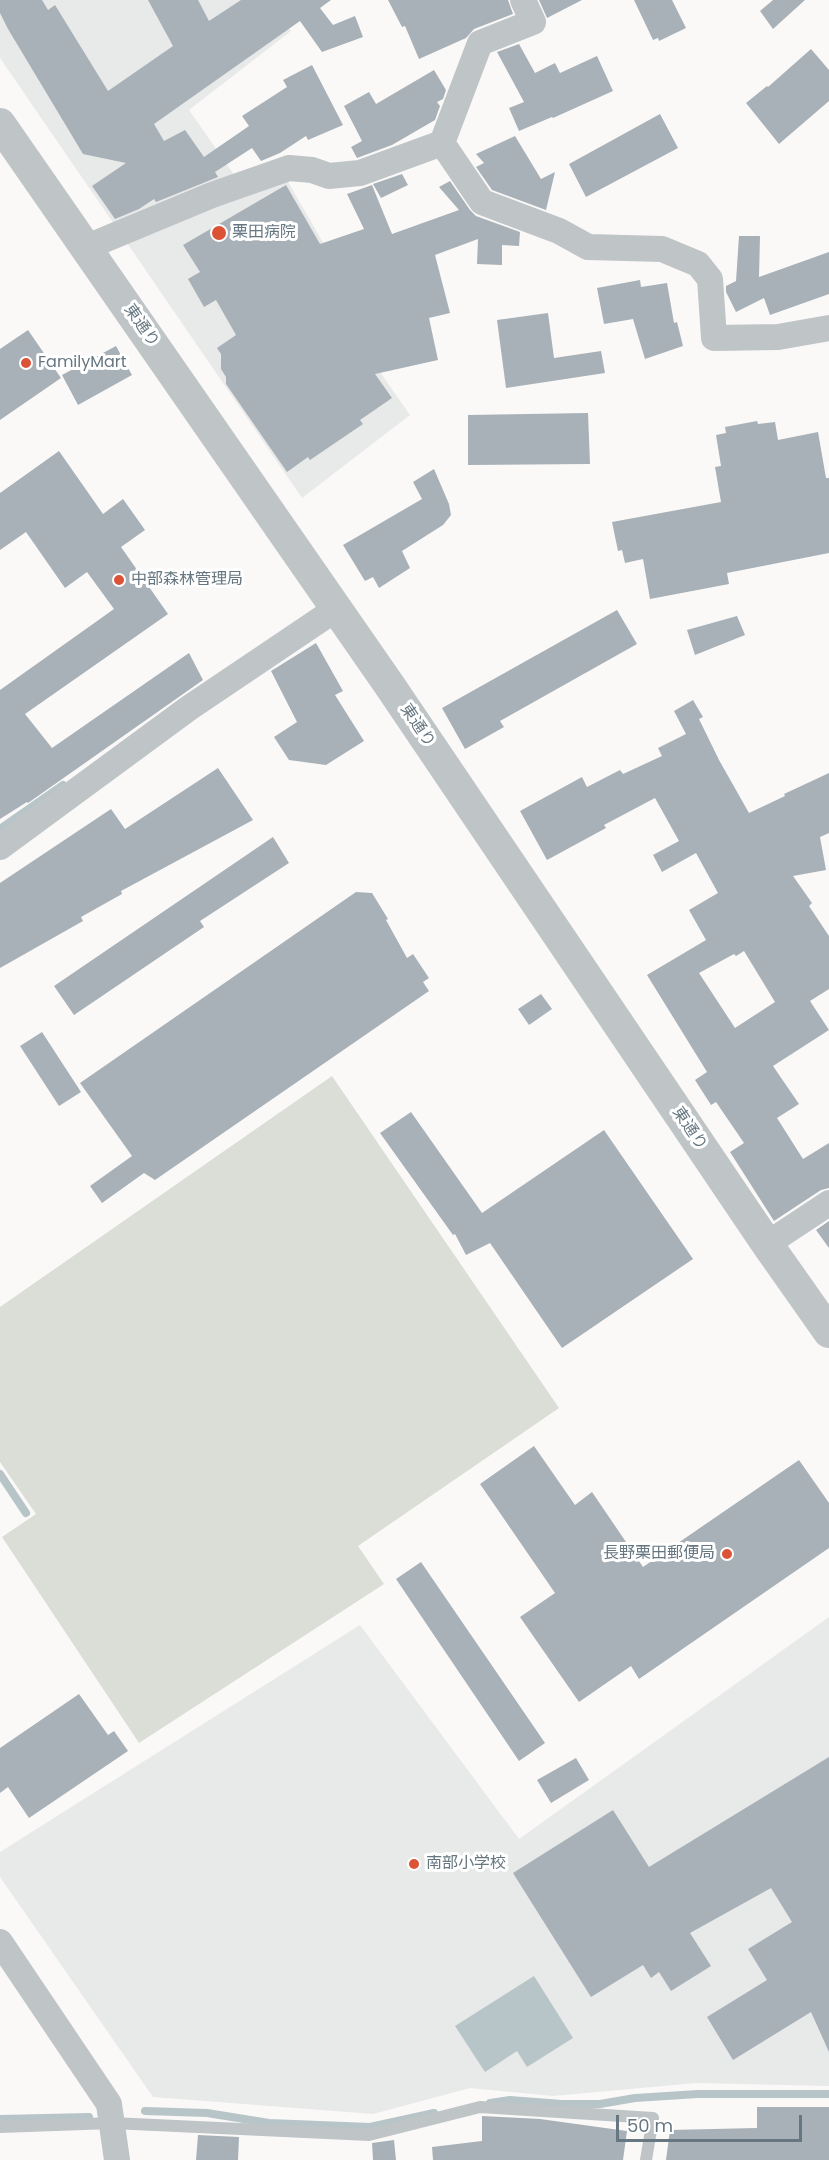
<!DOCTYPE html>
<html>
<head>
<meta charset="utf-8">
<style>
  body { margin:0 }
  #map { position:relative; width:829px; height:2160px; overflow:hidden; background:#faf9f8; font-family:Poppins,sans-serif }
  canvas { display:block }
  .scale { position:absolute; left:616px; top:2115px; width:186px; height:27px; box-sizing:border-box; border:3px solid #667781; border-top:0; padding-left:8px; font-size:18px; line-height:21px; white-space:nowrap; color:#667781; -webkit-text-stroke:4px #fff; paint-order:stroke }
</style>
</head>
<body>
<div id="map">
<canvas width="829" height="2160"></canvas>
<div class="scale">50 m</div>
</div>
<script>
const ctx = document.querySelector('canvas').getContext('2d');
ctx.lineJoin = 'round';
function paint(path, color) {
  ctx.fillStyle = color;
  ctx.fill(path, 'evenodd');
}
function shape(rows) {
  const path = new Path2D();
  for (const r of rows) {
    path.moveTo(r[0], r[1]);
    for (let i = 2; i < r.length; i += 2) path.lineTo(r[i], r[i + 1]);
  }
  return path;
}
function stroke(path, color, width, dash) {
  ctx.strokeStyle = color;
  ctx.lineWidth = width;
  ctx.lineCap = dash ? 'butt' : 'round';
  ctx.setLineDash(dash || []);
  ctx.stroke(path);
}
function label(font, color, halo, rows, align = 'center') {
  ctx.font = font + ' Poppins,"Noto Sans JP",sans-serif';
  ctx.lineWidth = 6;
  ctx.setLineDash([]);
  ctx.textBaseline = 'middle';
  ctx.strokeStyle = halo;
  ctx.fillStyle = color;
  for (const [text, x, y, turn = 0] of rows) {
    ctx.save();
    ctx.translate(x, y);
    ctx.rotate((+turn || 0) * Math.PI / 180);
    ctx.textAlign = isNaN(turn) ? turn : align;
    if (halo) ctx.strokeText(text, 0, 0);
    ctx.fillText(text, 0, 0);
    ctx.restore();
  }
}
const built = shape([
  [0,0,269,0,291,31,189,110,235,176,287,180,329,253,331,302,410,415,302,498,0,58],
  [829,1617,829,2086,696,2083,553,2096,470,2088,373,2114,153,2097,0,1877,0,1852,360,1625,519,1839]
]);
const green = shape([
  [332,1076,559,1408,358,1546,384,1584,139,1743,2,1537,36,1514,0,1462,0,1307]
]);
const water = shape([
  [534,1976,573,2038,527,2067,517,2051,485,2072,455,2026]
]);
const stream = shape([
  [0,829,63,785],
  [0,1474,26,1513],
  [490,2103,510,2100,562,2104,600,2104,635,2098,698,2094,829,2094],
  [145,2111,207,2113,269,2123,370,2127,434,2113],
  [0,2119,89,2117]
]);
const building = shape([
  [0,0,42,0,48,10,55,5,108,91,173,46,148,0,198,0,209,21,241,0,331,0,320,8,333,25,355,16,363,37,322,52,300,21,154,124,164,141,185,130,204,157,249,126,242,116,287,87,283,80,312,65,343,125,308,140,306,136,280,153,261,161,252,148,215,172,218,177,156,202,154,199,139,209,115,219,92,186,126,163,83,154,8,29,0,13],
  [388,0,508,0,513,14,474,29,466,38,419,59,405,26,402,27],
  [539,0,582,0,547,18],
  [634,0,672,0,686,28,659,41,658,38,653,40],
  [773,0,805,0,773,29,760,11],
  [519,44,535,73,555,63,560,73,597,56,613,91,553,118,552,117,519,131,509,108,524,102,497,52],
  [811,49,829,70,829,101,779,144,746,103,767,86,768,87],
  [434,70,446,90,443,99,437,102,440,106,435,120,392,145,357,158,351,147,362,141,344,106,369,92,376,104],
  [660,114,678,148,586,197,569,164],
  [515,136,541,179,555,172,546,210,492,190,476,167,484,163,476,154],
  [402,174,408,185,381,198,373,184],
  [450,181,470,210,476,216,520,232,519,246,502,245,502,265,477,264,478,239,435,255,450,313,429,318,438,360,375,374,392,398,360,420,363,424,310,460,308,457,287,472,226,384,226,377,221,369,221,354,217,348,236,335,216,300,204,307,188,279,200,272,183,245,286,185,320,244,364,229,347,194,372,185,392,234,459,210,439,187],
  [739,236,760,236,759,277,829,252,829,294,770,315,764,298,736,312,726,292,726,286,736,281],
  [640,280,641,287,667,283,674,323,677,322,683,346,645,359,633,319,604,324,597,288],
  [548,313,554,358,601,351,605,373,506,388,497,320],
  [28,330,61,378,0,420,0,349],
  [116,346,132,375,78,405,62,375],
  [588,413,590,464,468,465,468,415],
  [757,421,758,424,775,422,778,440,818,432,826,478,829,478,829,553,727,573,729,584,650,599,643,559,625,563,622,550,618,551,612,522,721,502,715,467,721,466,716,435,726,433,725,427],
  [59,451,103,514,123,499,145,530,121,547,168,614,25,714,52,748,189,653,203,680,28,803,27,802,0,819,0,690,114,609,87,572,65,588,26,532,0,550,0,493],
  [434,469,449,504,451,515,443,525,402,551,410,568,379,588,373,577,365,581,343,545,422,499,413,482],
  [617,610,637,644,500,721,504,727,465,749,442,708],
  [737,616,745,635,695,655,687,630],
  [316,643,343,691,335,695,364,741,326,765,289,760,274,737,297,722,271,671],
  [693,700,703,717,699,719,719,760,749,813,785,796,784,794,829,773,829,833,820,837,826,870,793,876,812,903,809,906,829,936,829,989,810,1001,829,1030,773,1066,799,1104,777,1118,803,1159,829,1143,829,1188,821,1190,774,1221,730,1152,744,1143,716,1102,711,1105,695,1080,707,1072,647,975,706,940,689,910,718,893,696,853,662,872,653,855,679,841,655,798,604,825,606,828,547,860,520,811,582,777,587,787,620,770,623,774,662,756,658,748,686,734,674,711],
  [744,951,775,1002,735,1028,699,973,734,954,736,956],
  [218,768,253,820,121,891,122,894,81,917,83,921,0,968,0,883,111,809,125,829],
  [273,837,289,863,200,921,204,927,74,1015,54,986],
  [356,892,372,893,388,919,386,920,407,958,413,954,429,978,423,982,429,991,155,1180,144,1173,102,1203,90,1186,132,1156,80,1083],
  [541,994,552,1009,529,1025,518,1009],
  [42,1032,81,1092,59,1106,20,1046],
  [411,1112,482,1213,604,1130,693,1259,562,1348,490,1243,466,1255,455,1234,453,1235,380,1133],
  [829,1221,829,1248,816,1230],
  [534,1446,575,1505,592,1492,643,1567,799,1460,829,1503,829,1548,639,1679,631,1666,579,1702,520,1617,555,1593,480,1484],
  [421,1562,545,1743,519,1761,396,1579],
  [79,1694,108,1735,114,1731,128,1751,29,1818,8,1787,0,1793,0,1748],
  [829,1757,829,2052,811,2012,733,2060,707,2017,767,1980,748,1949,792,1922,771,1888,690,1933,711,1966,671,1991,659,1972,651,1978,643,1965,591,1997,513,1873,613,1810,649,1867],
  [576,1758,589,1780,551,1803,537,1780],
  [757,2107,829,2107,829,2160,666,2160,670,2130,757,2128],
  [482,2116,540,2119,627,2131,623,2160,433,2160,432,2147,482,2141],
  [198,2135,239,2137,238,2160,196,2160],
  [394,2140,396,2160,373,2160,372,2143]
]);
const service = shape([
  [0,2127,112,2123,369,2135,480,2107,653,2118,646,2160]
]);
const minor = shape([
  [442,143,480,43,533,22,523,0],
  [87,247,212,195,289,168,312,170,329,176,360,173,442,143,482,202,559,231,588,247,662,249,698,264,710,279,714,338,778,337,829,328],
  [0,847,189,708,336,609],
  [767,1244,829,1203],
  [0,1942,109,2104,117,2160]
]);
const tertiary = shape([
  [0,124,390,686,767,1244,829,1332]
]);
const markers = [
  [219,233,8,"#db5237"],
  [26,363,6,"#db5237"],
  [119,580,6,"#db5237"],
  [727,1554,6,"#db5237"],
  [414,1864,6,"#db5237"]
];
const poiNames = [
  ["栗田病院",232,233],
  ["FamilyMart",38,363],
  ["中部森林管理局",131,580],
  ["長野栗田郵便局",715,1554,"right"],
  ["南部小学校",426,1864]
];
const streetNames = [
  ["東通り",141,326,55],
  ["東通り",417,726,56],
  ["東通り",689,1129,56]
];
paint(built, '#e8e9e9');
paint(green, '#daded7');
paint(water, '#b8c5c8');
stroke(stream, '#b8c5c8', 8);
paint(building, '#a8b1b7');
stroke(service, '#bfc4c7', 12);
stroke(minor, '#bfc4c7', 26);
stroke(tertiary, '#bfc4c7', 32);
for (const [x, y, r, color] of markers) {
  const dot = new Path2D();
  dot.arc(x, y, r, 0, 2 * Math.PI);
  ctx.fillStyle = color;
  ctx.fill(dot);
  stroke(dot, '#fff', 2);
}
label('16px', '#667781', '#fff', poiNames, 'left');
label('16px', '#667781', '#fff', streetNames);
</script>
</body>
</html>
